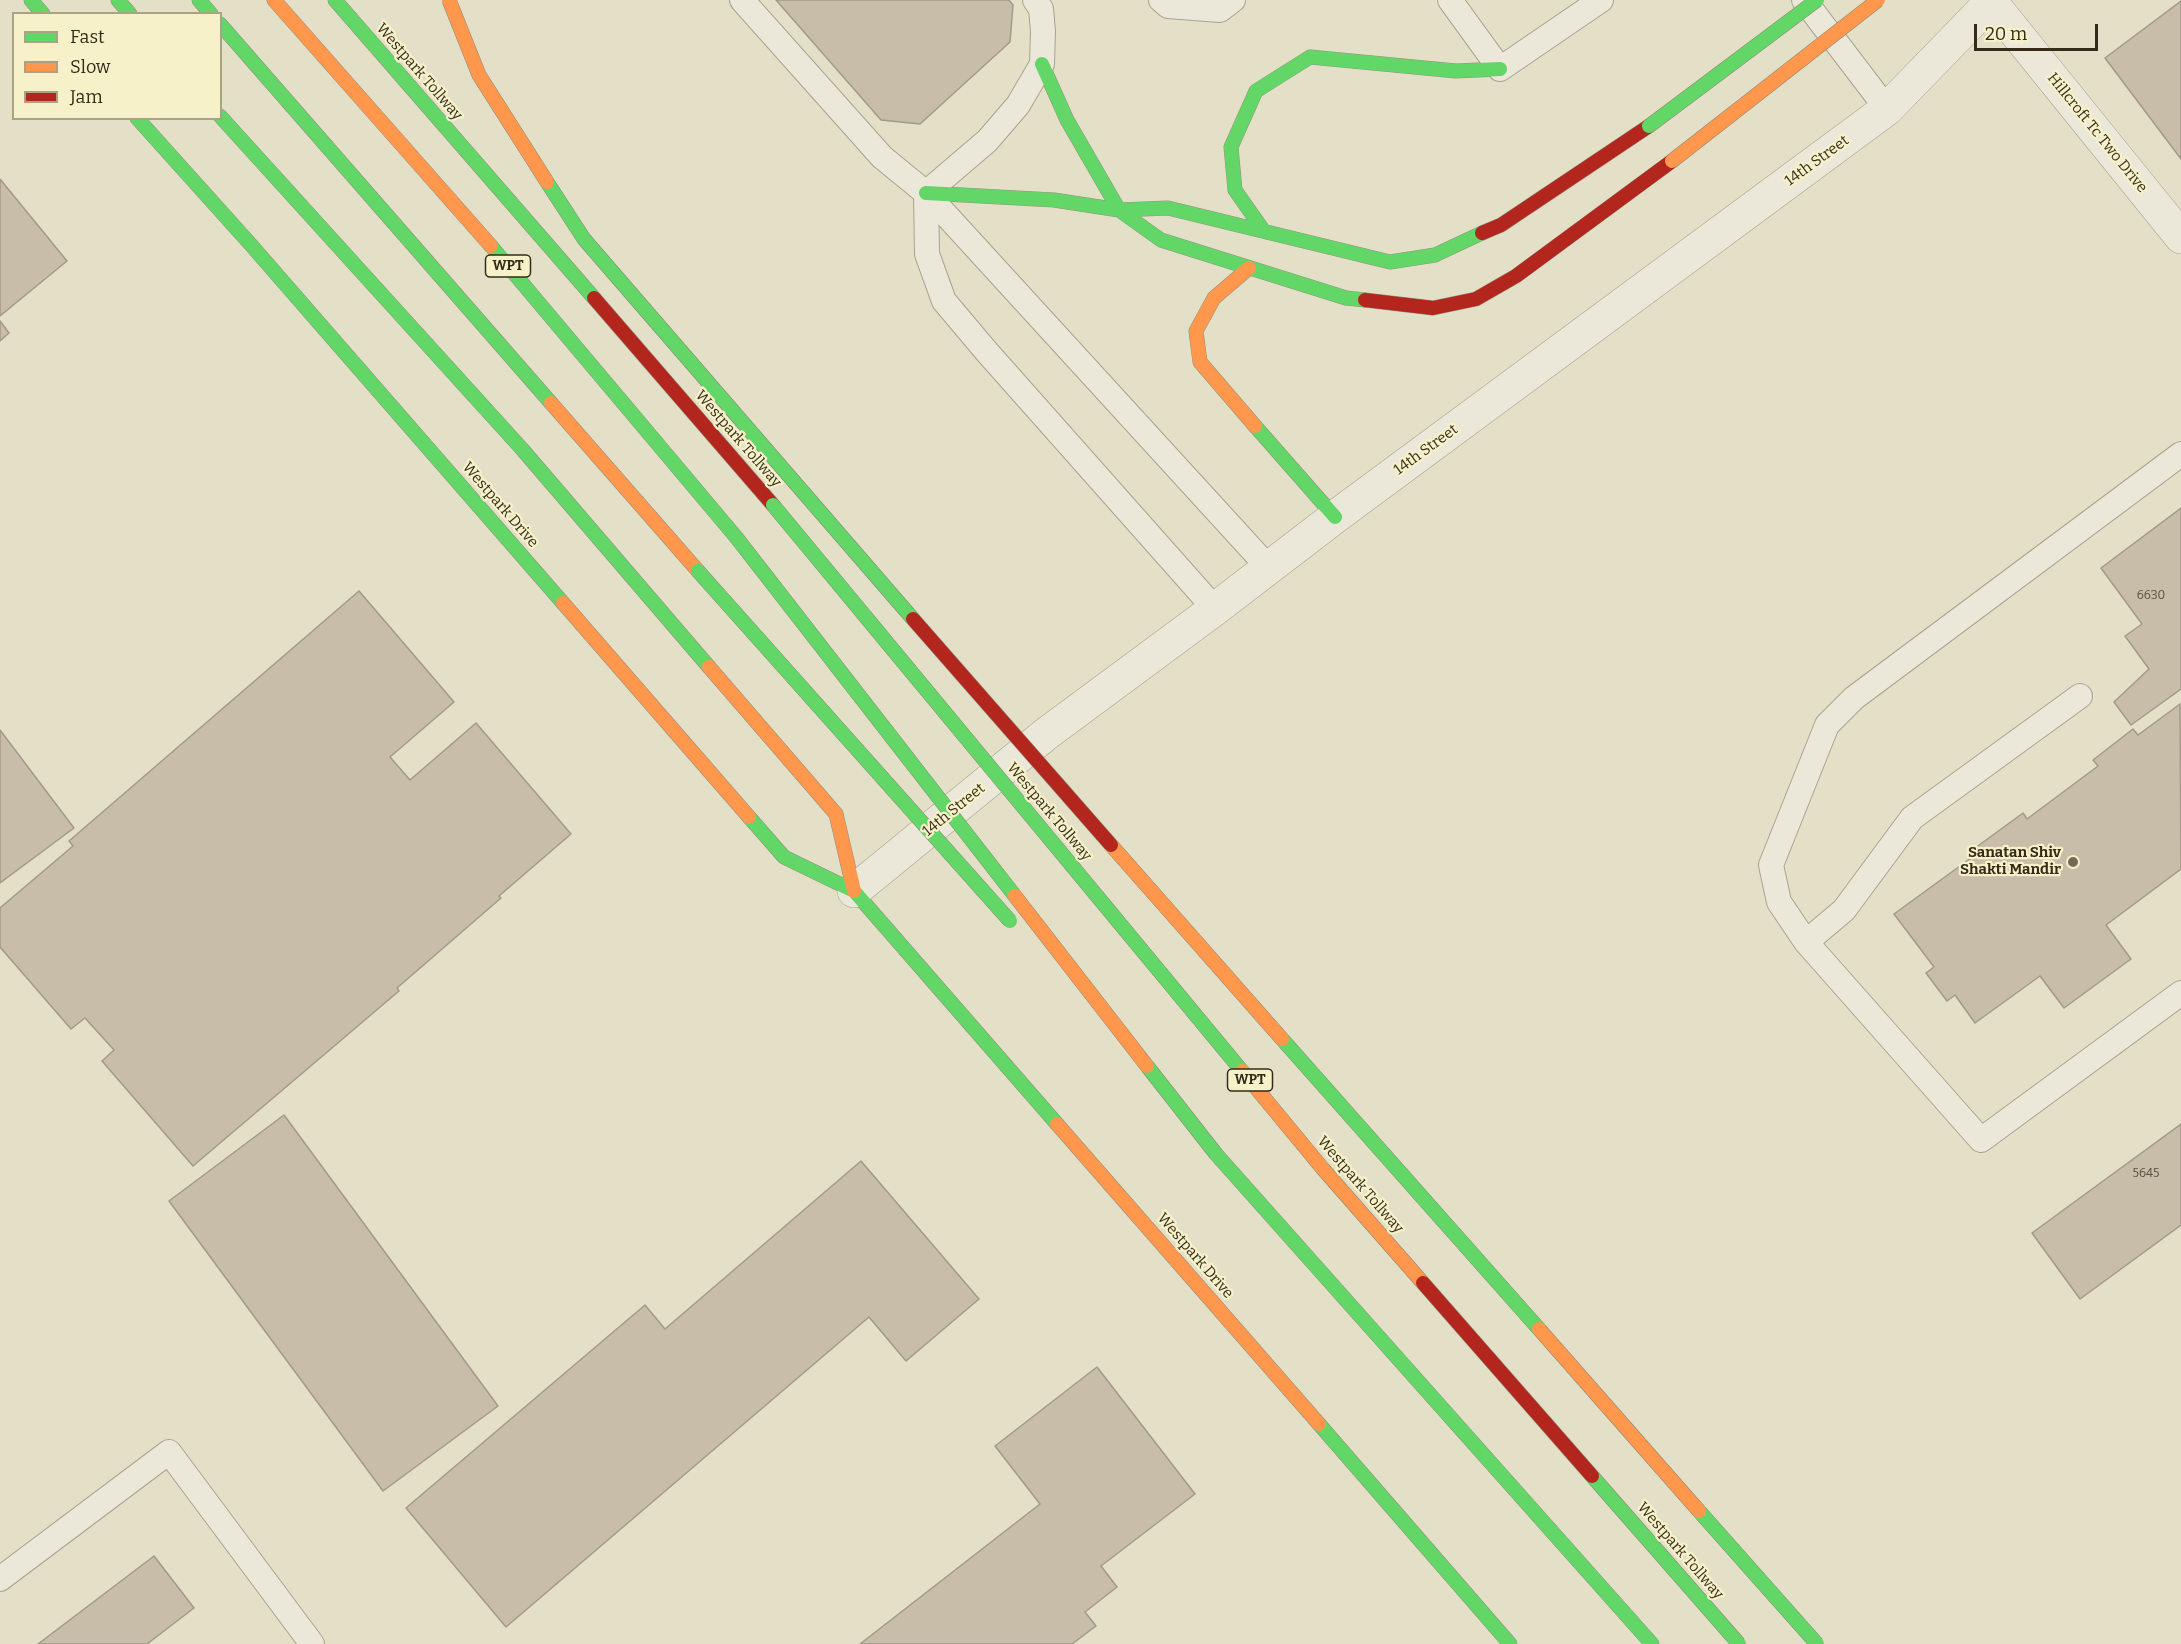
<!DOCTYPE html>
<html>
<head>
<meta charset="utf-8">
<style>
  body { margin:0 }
  #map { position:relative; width:2181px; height:1644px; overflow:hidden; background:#e3e0c7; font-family:Bitter,serif }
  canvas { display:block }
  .legend { position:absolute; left:12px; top:12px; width:210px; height:108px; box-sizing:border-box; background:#f7f1ca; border:2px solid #a9a284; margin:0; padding:8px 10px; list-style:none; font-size:18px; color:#352b1a }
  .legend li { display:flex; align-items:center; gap:12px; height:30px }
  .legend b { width:30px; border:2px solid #a9a284 }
  .scale { position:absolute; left:1974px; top:24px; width:124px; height:27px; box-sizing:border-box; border:3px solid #352b1a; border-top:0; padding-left:8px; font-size:18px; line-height:21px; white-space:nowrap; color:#352b1a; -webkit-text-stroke:4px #f7f1ca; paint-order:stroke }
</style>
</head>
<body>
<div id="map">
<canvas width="2181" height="1644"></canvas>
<ul class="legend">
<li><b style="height:8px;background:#63d668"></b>Fast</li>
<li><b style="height:8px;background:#ff974d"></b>Slow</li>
<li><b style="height:8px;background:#b3261e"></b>Jam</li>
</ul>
<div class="scale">20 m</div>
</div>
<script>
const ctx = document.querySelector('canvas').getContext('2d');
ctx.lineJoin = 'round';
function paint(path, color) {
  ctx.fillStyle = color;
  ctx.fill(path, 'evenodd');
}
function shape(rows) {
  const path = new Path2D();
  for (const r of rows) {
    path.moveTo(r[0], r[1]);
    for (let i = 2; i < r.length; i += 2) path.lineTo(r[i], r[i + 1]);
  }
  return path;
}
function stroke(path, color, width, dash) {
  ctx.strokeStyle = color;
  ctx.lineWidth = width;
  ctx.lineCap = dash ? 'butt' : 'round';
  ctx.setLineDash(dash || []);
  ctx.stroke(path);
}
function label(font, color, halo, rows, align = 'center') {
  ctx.font = font + ' Bitter,serif';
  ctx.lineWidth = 4.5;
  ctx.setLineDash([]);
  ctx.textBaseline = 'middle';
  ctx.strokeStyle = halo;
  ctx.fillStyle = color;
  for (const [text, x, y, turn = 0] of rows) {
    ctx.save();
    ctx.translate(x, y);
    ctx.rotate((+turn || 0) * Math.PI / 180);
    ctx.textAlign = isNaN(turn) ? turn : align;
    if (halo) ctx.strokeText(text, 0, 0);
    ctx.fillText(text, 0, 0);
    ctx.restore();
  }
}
const building = shape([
  [776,0,1009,0,1013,5,1010,42,920,124,881,120,776,0],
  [2181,1,2181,159,2105,58,2181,1],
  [0,179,67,261,0,316,0,179],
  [0,321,9,333,0,341,0,321],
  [2181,508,2181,689,2131,725,2114,702,2149,669,2125,636,2142,624,2101,568,2181,508],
  [359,591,454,702,390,757,410,780,476,723,571,834,499,896,501,898,397,988,399,991,193,1166,102,1061,114,1050,85,1018,71,1029,0,947,0,908,73,846,69,841,359,591],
  [2180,704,2181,869,2106,925,2131,959,2064,1008,2040,976,1975,1023,1955,995,1947,1001,1926,973,1934,967,1894,914,1975,855,1971,851,2023,813,2027,819,2098,766,2093,760,2133,729,2138,735,2180,704],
  [0,730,74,828,0,883,0,730],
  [284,1115,498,1406,383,1491,169,1201,284,1115],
  [2181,1124,2181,1225,2080,1299,2032,1233,2181,1124],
  [861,1161,979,1299,906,1361,869,1317,506,1627,406,1508,645,1305,665,1329,861,1161],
  [1097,1367,1195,1494,1101,1566,1117,1587,1085,1612,1096,1626,1072,1644,860,1644,1040,1504,995,1446,1097,1367],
  [154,1556,194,1608,147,1644,38,1644,154,1556]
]);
const lane = shape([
  [742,0,882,157,926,193,1268,567],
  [1161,0,1168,6,1220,10,1233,0],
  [1450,0,1500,69,1601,0],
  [1804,0,1887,109],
  [926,193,927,254,944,301,987,352,1215,609],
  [926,193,987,141,1018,105,1042,64,1043,31,1041,9,1035,0],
  [2181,454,1854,698,1827,725,1771,865,1779,902,1806,942,1981,1140,2181,993],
  [1806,942,1844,910,1912,818,2080,696],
  [0,1579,169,1452,312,1644]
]);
const street = shape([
  [854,891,1046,734,1215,609,1335,517,1887,109,1991,2,2181,237]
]);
const fast = shape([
  [31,0,43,14],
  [118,0,130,14],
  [199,0,211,14],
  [335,0,594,298],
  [220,24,551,403],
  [1042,64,1067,120,1119,210,1161,240,1346,298,1365,300],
  [220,116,522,449,709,667],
  [137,118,252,246,563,603],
  [926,193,1054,200,1119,210,1168,208,1390,262,1435,255,1482,233],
  [1263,230,1235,190,1231,147,1256,91,1310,57,1456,71,1500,69],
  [491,246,736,537],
  [1255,426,1335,517],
  [749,817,784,857,854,891,1057,1124],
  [1216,1154,1652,1644],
  [1319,1424,1510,1644]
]);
const slow = shape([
  [274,0,491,246],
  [1249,268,1214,298,1196,331,1200,362,1255,426],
  [551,403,698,571],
  [563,603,749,817],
  [709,667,836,814,854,891],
  [1057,1124,1319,1424]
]);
const jam = shape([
  [1482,233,1501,225,1649,126],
  [594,298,773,505],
  [1365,300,1433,308,1476,299,1516,276,1672,161]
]);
const fastBridge = shape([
  [1649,126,1817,0],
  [547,182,584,239,913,619],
  [773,505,1242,1071],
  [736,537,1015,896],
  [698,571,1010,921],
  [1282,1039,1539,1329],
  [1147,1066,1216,1154],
  [1592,1476,1739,1644],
  [1699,1511,1817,1644]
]);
const slowBridge = shape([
  [449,0,479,75,547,182],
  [1672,161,1878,0],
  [1111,845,1282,1039],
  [1015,896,1147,1066],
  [1242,1071,1323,1169,1423,1283],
  [1539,1329,1699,1511]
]);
const jamBridge = shape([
  [913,619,1111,845],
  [1423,1283,1592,1476]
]);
const markers = [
  [2073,862,6,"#726a57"]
];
const numberNames = [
  ["6630",2151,596],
  ["5645",2146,1174]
];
const shields = [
  [508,266,45],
  [1250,1080,45]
];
const shieldNames = [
  ["WPT",508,266],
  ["WPT",1250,1080]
];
const streetNames = [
  ["Westpark Tollway",419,72,49],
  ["Hillcroft Tc Two Drive",2097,133,51],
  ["14th Street",1817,161,-36],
  ["Westpark Tollway",738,439,49],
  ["14th Street",1426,450,-36],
  ["Westpark Drive",500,505,49],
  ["14th Street",954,810,-39],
  ["Westpark Tollway",1049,812,50],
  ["Westpark Tollway",1360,1185,49],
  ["Westpark Drive",1195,1256,49],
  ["Westpark Tollway",1680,1551,49]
];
const poiNames = [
  ["Sanatan Shiv",2061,853],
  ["Shakti Mandir",2061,870]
];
paint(building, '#c7bda8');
stroke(building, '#a39a87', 1.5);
stroke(lane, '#a7a391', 26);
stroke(street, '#a7a391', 34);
stroke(fast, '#979281', 15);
stroke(slow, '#979281', 15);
stroke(jam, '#979281', 15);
stroke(lane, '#ebe8d9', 24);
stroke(street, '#ebe8d9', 33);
stroke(fast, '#63d668', 14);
stroke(slow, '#ff974d', 14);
stroke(jam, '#b3261e', 14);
stroke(fastBridge, '#8d8878', 15, []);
stroke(slowBridge, '#8d8878', 15, []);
stroke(jamBridge, '#8d8878', 15, []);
stroke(fastBridge, '#63d668', 14);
stroke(slowBridge, '#ff974d', 14);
stroke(jamBridge, '#b3261e', 14);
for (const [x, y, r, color] of markers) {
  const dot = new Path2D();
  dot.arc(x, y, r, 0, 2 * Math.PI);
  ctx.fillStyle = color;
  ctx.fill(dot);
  stroke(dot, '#f7f1ca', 2);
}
label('12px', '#5a503e', null, numberNames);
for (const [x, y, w] of shields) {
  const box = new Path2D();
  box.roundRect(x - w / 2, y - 11, w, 22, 4.5);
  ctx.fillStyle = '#f7f1ca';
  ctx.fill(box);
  stroke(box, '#352b1a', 1.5);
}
label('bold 14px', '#352b1a', null, shieldNames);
label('15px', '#352b1a', '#f7f1ca', streetNames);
label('bold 15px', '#352b1a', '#f7f1ca', poiNames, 'right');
</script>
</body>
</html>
